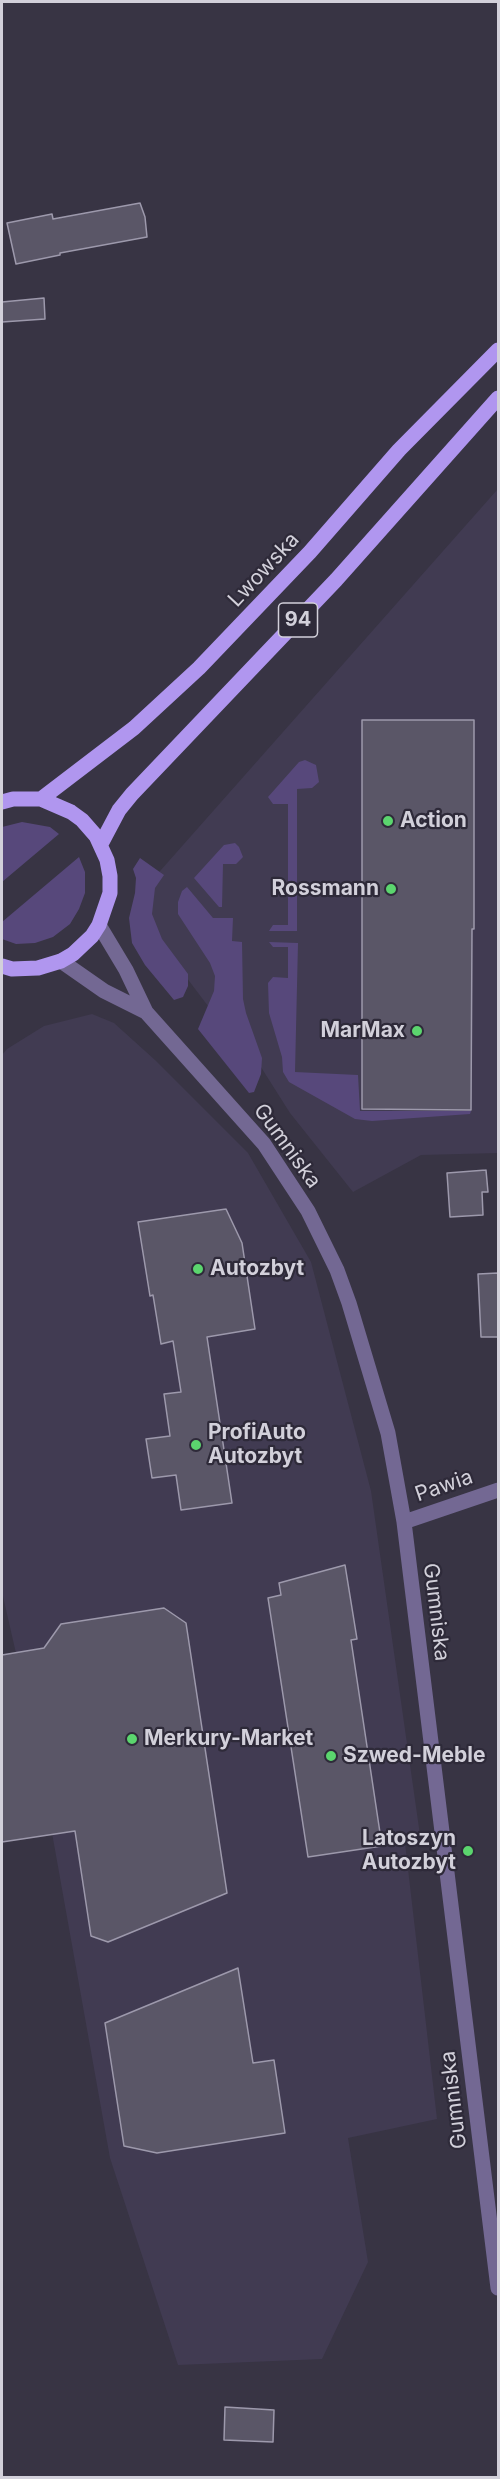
<!DOCTYPE html>
<html>
<head>
<meta charset="utf-8">
<style>
  body { margin:0 }
  #map { position:relative; width:500px; height:2479px; overflow:hidden; background:#383444; font-family:Inter,sans-serif }
  canvas { display:block }
  .frame { position:absolute; inset:0; border:3px solid #d2d0da; pointer-events:none }
</style>
</head>
<body>
<div id="map">
<canvas width="500" height="2479"></canvas>
<div class="frame"></div>
</div>
<script>
const ctx = document.querySelector('canvas').getContext('2d');
ctx.lineJoin = 'round';
function paint(path, color) {
  ctx.fillStyle = color;
  ctx.fill(path, 'evenodd');
}
function shape(rows) {
  const path = new Path2D();
  for (const r of rows) {
    path.moveTo(r[0], r[1]);
    for (let i = 2; i < r.length; i += 2) path.lineTo(r[i], r[i + 1]);
  }
  return path;
}
function stroke(path, color, width, dash) {
  ctx.strokeStyle = color;
  ctx.lineWidth = width;
  ctx.lineCap = dash ? 'butt' : 'round';
  ctx.setLineDash(dash || []);
  ctx.stroke(path);
}
function label(font, color, halo, rows, align = 'center') {
  ctx.font = font + ' Inter,sans-serif';
  ctx.lineWidth = 4.5;
  ctx.setLineDash([]);
  ctx.textBaseline = 'middle';
  ctx.strokeStyle = halo;
  ctx.fillStyle = color;
  for (const [text, x, y, turn = 0] of rows) {
    ctx.save();
    ctx.translate(x, y);
    ctx.rotate((+turn || 0) * Math.PI / 180);
    ctx.textAlign = isNaN(turn) ? turn : align;
    if (halo) ctx.strokeText(text, 0, 0);
    ctx.fillText(text, 0, 0);
    ctx.restore();
  }
}
const built = shape([
  [497,490,498,494,498,1153,421,1155,353,1192,290,1113,259,1064,211,1010,146,924,153,879],
  [92,1014,114,1023,155,1060,248,1153,311,1262,371,1491,420,1835,405,1843,437,2119,348,2138,368,2262,322,2359,178,2365,110,2158,34,1732,2,1592,2,1055,7,1049,44,1026]
]);
const green = shape([
  [305,760,316,765,319,782,312,788,297,789,297,931,269,931,273,925,288,925,288,804,273,804,268,797,299,762],
  [22,822,50,827,59,834,2,882,2,827],
  [235,843,239,847,243,857,236,864,223,864,222,907,219,907,194,878,224,845],
  [79,857,85,872,85,893,79,909,70,924,53,937,35,943,16,944,2,939,2,922],
  [140,858,164,875,155,888,152,914,162,939,188,974,188,986,183,997,174,1000,145,965,132,943,129,918,135,893,136,878,133,869],
  [187,887,213,918,233,918,232,941,242,942,243,999,246,1013,262,1058,261,1074,254,1092,249,1093,198,1029,214,991,215,976,210,963,178,914,178,902,182,891],
  [269,942,298,943,295,1072,358,1075,360,1111,471,1111,470,1114,372,1121,355,1119,289,1082,283,1072,282,1057,269,1013,268,983,273,977,288,978,288,947,273,947]
]);
const building = shape([
  [140,203,145,217,147,237,60,253,60,255,16,264,7,223,52,214,53,219,140,203],
  [44,298,45,319,2,322,2,302,44,298],
  [362,720,474,720,474,929,472,929,471,1110,362,1109,362,720],
  [486,1170,488,1192,482,1192,483,1215,450,1217,447,1173,486,1170],
  [226,1209,242,1243,255,1329,207,1337,232,1503,181,1510,176,1475,152,1478,146,1439,170,1436,164,1394,181,1392,173,1341,161,1344,153,1295,150,1296,138,1222,226,1209],
  [498,1273,498,1337,481,1337,478,1274,498,1273],
  [345,1565,357,1639,351,1640,382,1846,308,1857,268,1598,281,1595,279,1583,345,1565],
  [164,1608,186,1623,227,1893,108,1942,91,1936,75,1831,2,1842,2,1655,44,1648,61,1624,164,1608],
  [238,1968,253,2063,274,2060,285,2133,157,2153,124,2146,105,2023,238,1968],
  [225,2407,274,2410,273,2442,224,2440,225,2407]
]);
const minor = shape([
  [99,925,126,970,146,1012,264,1144,308,1211,337,1270,349,1303,388,1433,404,1522,498,2288],
  [61,961,104,991,146,1012],
  [404,1522,498,1490]
]);
const major = shape([
  [41,799,134,728,199,668,310,552,399,450,498,350],
  [2,802,13,799,41,799,71,812,82,820,96,836,107,860,110,876,110,893,99,925,92,936,73,954,61,961,38,968,12,969,2,966],
  [101,844,119,810,132,794,336,580,498,398]
]);
const markers = [
  [388,821,6,"#5bd56e"],
  [391,889,6,"#5bd56e"],
  [417,1031,6,"#5bd56e"],
  [198,1269,6,"#5bd56e"],
  [196,1445,6,"#5bd56e"],
  [132,1739,6,"#5bd56e"],
  [331,1756,6,"#5bd56e"],
  [468,1851,6,"#5bd56e"]
];
const shields = [
  [298,620,39]
];
const shieldNames = [
  ["94",298,620]
];
const streetNames = [
  ["Lwowska",264,570,-47],
  ["Gumniska",287,1146,54],
  ["Pawia",444,1486,-19],
  ["Gumniska",436,1612,83],
  ["Gumniska",454,2100,-97]
];
const poiNames = [
  ["Action",400,821],
  ["Rossmann",379,889,"right"],
  ["MarMax",405,1031,"right"],
  ["Autozbyt",210,1269],
  ["ProfiAuto",208,1433],
  ["Autozbyt",208,1457],
  ["Merkury-Market",144,1739],
  ["Szwed-Meble",343,1756],
  ["Latoszyn",456,1839,"right"],
  ["Autozbyt",456,1863,"right"]
];
paint(built, '#413b52');
paint(green, '#57487b');
paint(building, '#5a5667');
stroke(building, '#9d99ac', 1.5);
stroke(minor, '#736893', 15);
stroke(major, '#b096ef', 15);
for (const [x, y, r, color] of markers) {
  const dot = new Path2D();
  dot.arc(x, y, r, 0, 2 * Math.PI);
  ctx.fillStyle = color;
  ctx.fill(dot);
  stroke(dot, '#2e2a39', 2);
}
for (const [x, y, w] of shields) {
  const box = new Path2D();
  box.roundRect(x - w / 2, y - 17, w, 34, 4.5);
  ctx.fillStyle = '#2e2a39';
  ctx.fill(box);
  stroke(box, '#d2d0da', 1.5);
}
label('bold 20px', '#d2d0da', null, shieldNames);
label('21px', '#d2d0da', '#2e2a39', streetNames);
label('bold 21px', '#d2d0da', '#2e2a39', poiNames, 'left');
</script>
</body>
</html>
